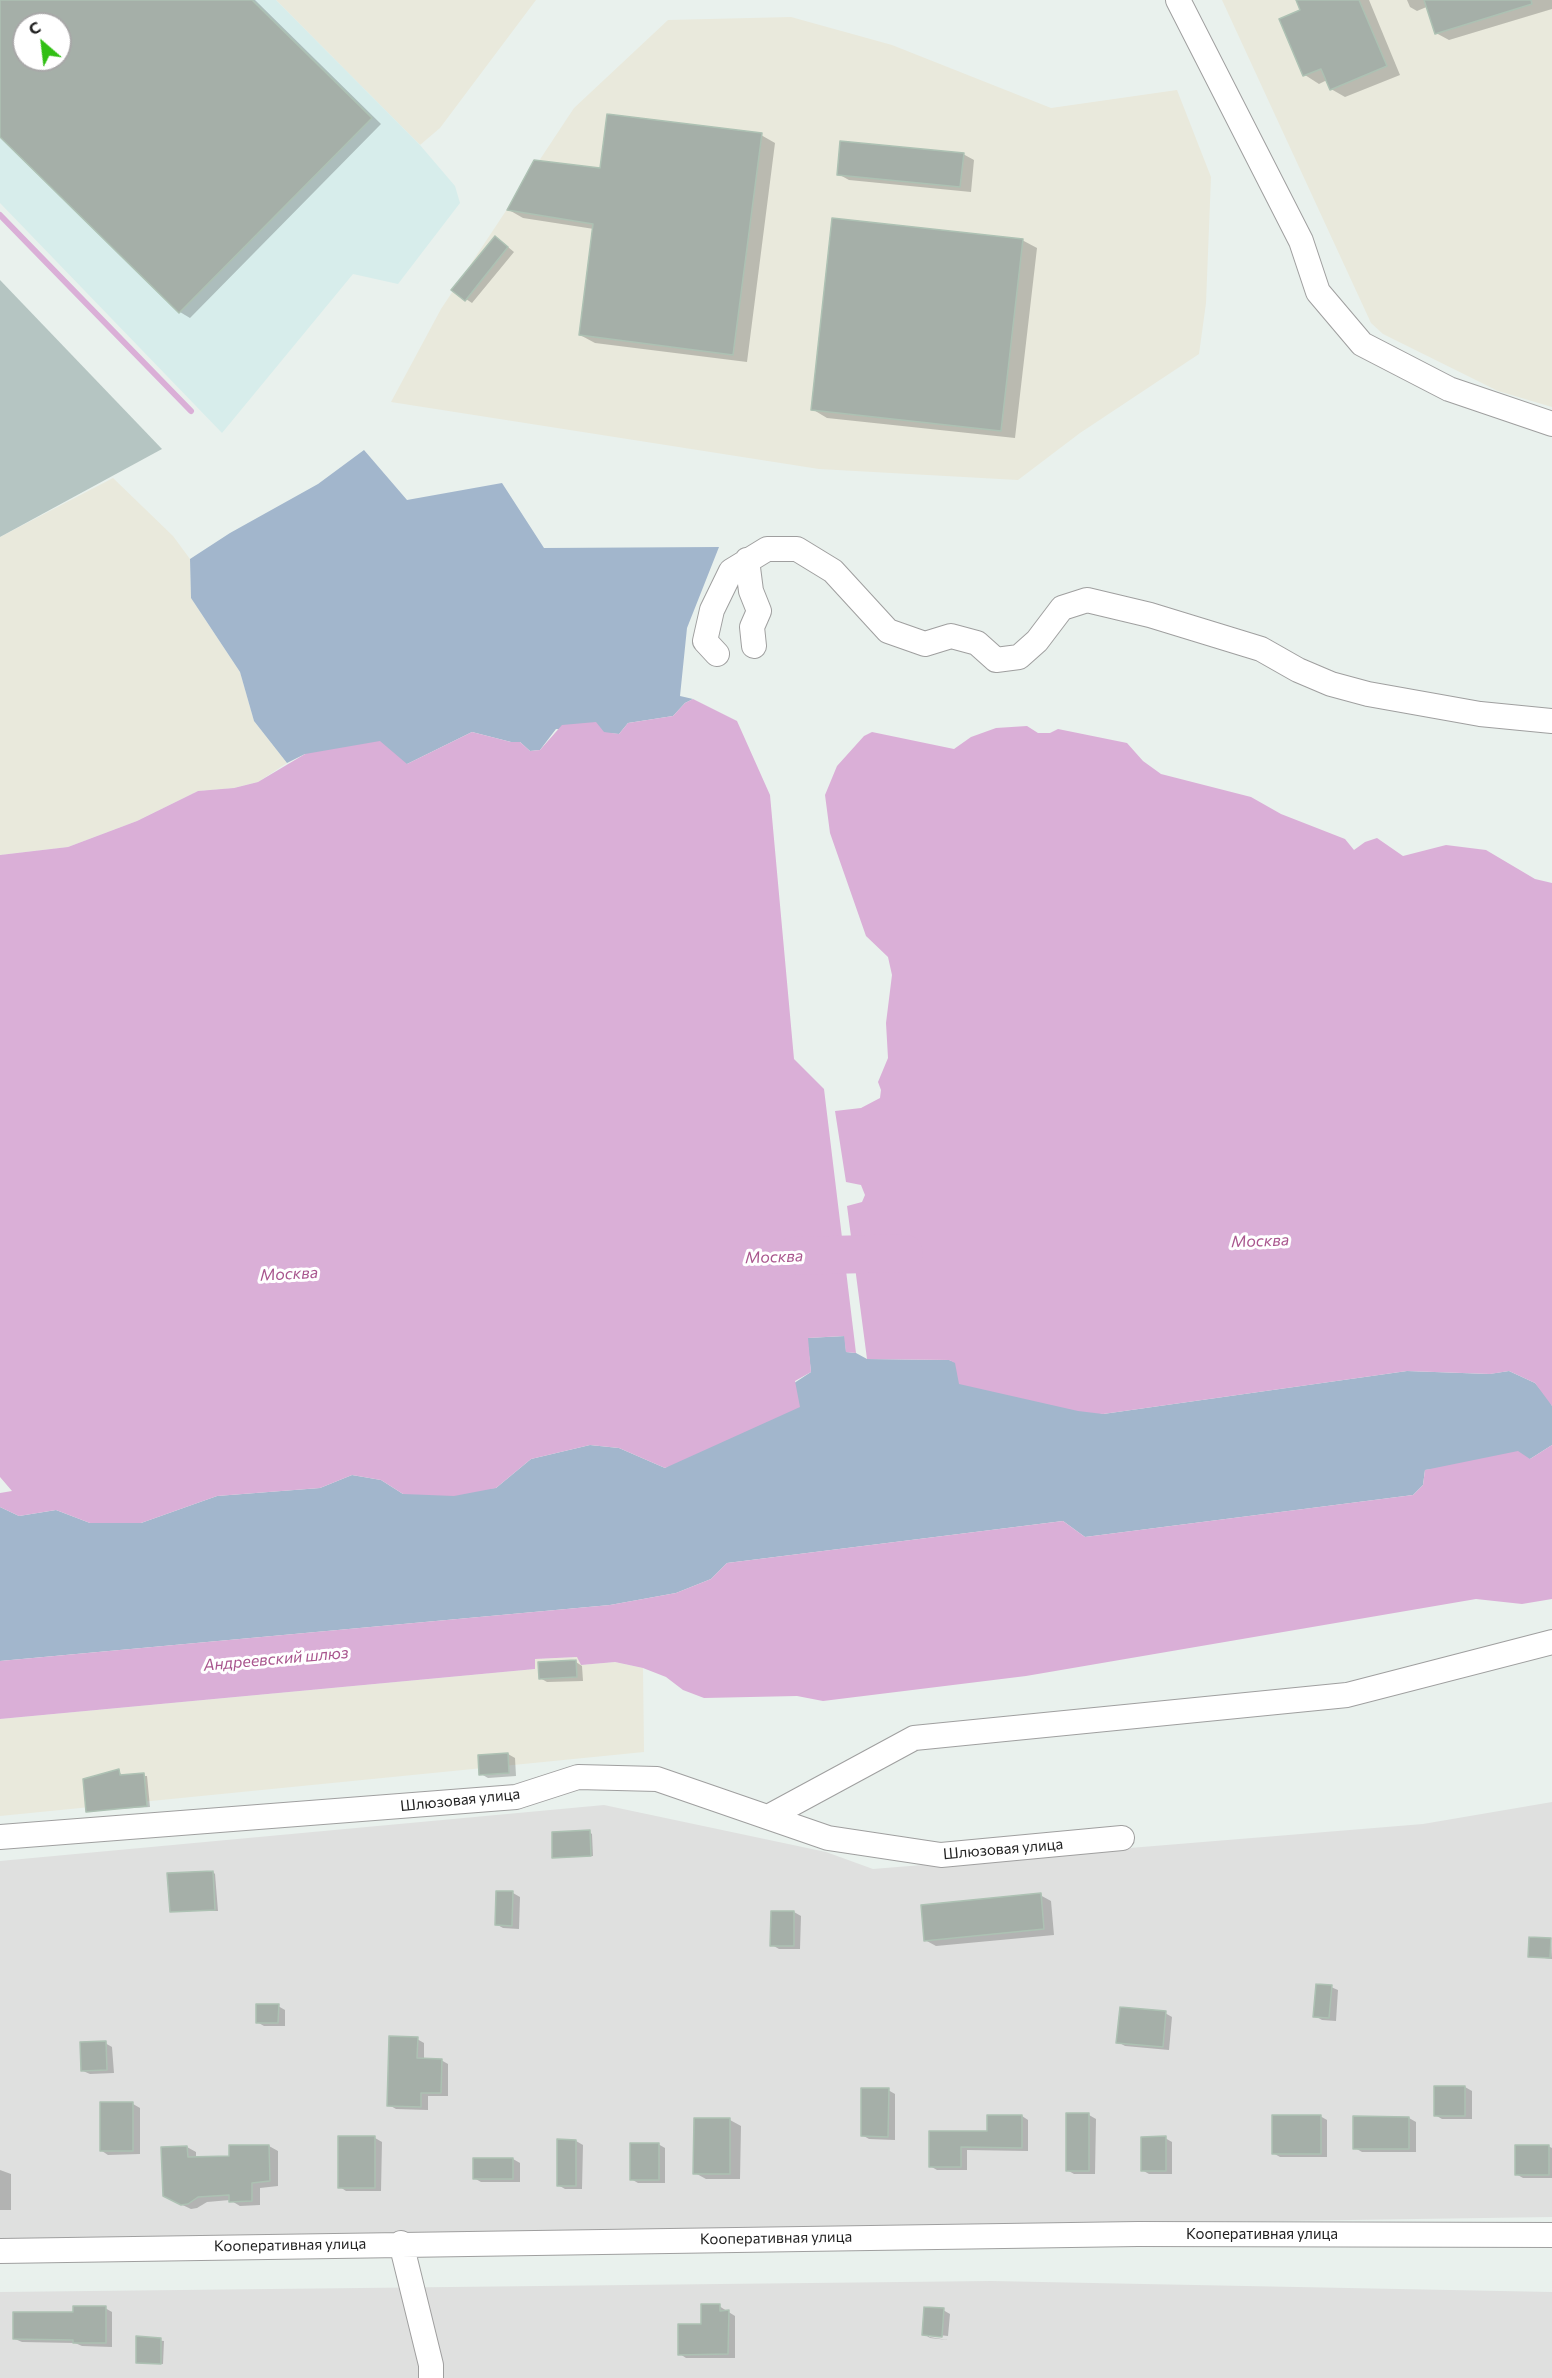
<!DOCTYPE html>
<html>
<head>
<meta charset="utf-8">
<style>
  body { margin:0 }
  #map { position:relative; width:1552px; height:2378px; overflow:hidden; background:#e9f1ed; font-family:Commissioner,sans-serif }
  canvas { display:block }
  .north { position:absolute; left:12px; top:12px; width:60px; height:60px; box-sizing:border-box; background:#fff; border:2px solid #a7a7a7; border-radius:50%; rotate:332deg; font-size:16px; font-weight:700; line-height:24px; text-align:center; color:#222 }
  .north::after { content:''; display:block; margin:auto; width:21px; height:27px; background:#31bf14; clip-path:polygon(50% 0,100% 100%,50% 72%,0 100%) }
</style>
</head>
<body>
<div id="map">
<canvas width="1552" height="2378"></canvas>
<div class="north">С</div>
</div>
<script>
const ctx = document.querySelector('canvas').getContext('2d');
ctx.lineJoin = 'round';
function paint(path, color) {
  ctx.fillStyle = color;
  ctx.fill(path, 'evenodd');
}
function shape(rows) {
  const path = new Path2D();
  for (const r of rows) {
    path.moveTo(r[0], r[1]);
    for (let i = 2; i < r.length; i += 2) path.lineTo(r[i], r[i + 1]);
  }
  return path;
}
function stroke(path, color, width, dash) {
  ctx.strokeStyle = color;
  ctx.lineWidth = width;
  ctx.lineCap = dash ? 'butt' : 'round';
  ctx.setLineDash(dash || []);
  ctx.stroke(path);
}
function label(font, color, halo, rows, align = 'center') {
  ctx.font = font + ' Commissioner,sans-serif';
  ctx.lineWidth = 6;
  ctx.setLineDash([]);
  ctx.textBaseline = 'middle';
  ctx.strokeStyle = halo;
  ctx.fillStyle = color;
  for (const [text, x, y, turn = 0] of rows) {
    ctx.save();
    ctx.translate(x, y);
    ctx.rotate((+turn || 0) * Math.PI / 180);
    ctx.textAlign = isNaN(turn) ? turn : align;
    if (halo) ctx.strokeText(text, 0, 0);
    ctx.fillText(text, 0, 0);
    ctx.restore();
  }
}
const residential = shape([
  [1552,1802,1552,2217,0,2240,0,1861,604,1805,826,1852,873,1869,1423,1824],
  [991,2281,1552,2292,1552,2378,0,2378,0,2292]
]);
const industrial = shape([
  [276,0,536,0,440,128,420,145],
  [1222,0,1552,0,1552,407,1498,391,1383,334,1371,323],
  [791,17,892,45,1051,108,1177,90,1211,177,1206,303,1199,354,1080,433,1018,480,819,469,391,402,441,309,574,108,668,20],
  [113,478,173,536,190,559,191,598,240,672,254,721,287,763,258,782,234,788,198,791,137,821,68,847,0,855,0,537],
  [578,1657,581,1665,615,1662,643,1668,644,1752,0,1816,0,1719,535,1669,535,1659]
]);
const construction = shape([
  [0,280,162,449,0,537]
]);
const farmland = shape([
  [0,0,276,0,420,145,455,186,460,203,398,284,353,274,222,433,0,203],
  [24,24,60,24,60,60,24,60]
]);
const forest = shape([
  [364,450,407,500,502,483,544,548,719,547,687,628,680,696,693,699,685,703,673,716,628,723,619,734,556,729,540,750,530,751,520,742,511,742,472,732,407,764,305,754,287,763,254,721,240,672,191,598,190,559,230,533,318,484],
  [845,1336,846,1352,856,1353,867,1359,949,1360,1103,1414,1407,1371,1489,1374,1509,1371,1535,1383,1549,1399,1552,1406,1552,1445,1530,1459,1425,1470,1423,1485,1413,1495,1085,1537,1063,1521,727,1563,711,1579,676,1593,610,1605,0,1661,0,1507,19,1516,56,1510,90,1523,141,1523,217,1496,320,1488,352,1475,381,1480,403,1494,496,1488,531,1459,590,1445,619,1448,665,1468,811,1372,807,1338]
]);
const water = shape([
  [693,699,737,721,770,795,794,1059,824,1089,856,1353,846,1352,844,1336,808,1338,811,1372,795,1381,800,1407,665,1468,619,1448,590,1445,531,1459,496,1488,454,1496,403,1494,381,1480,352,1475,320,1488,217,1496,141,1523,90,1523,56,1510,19,1516,0,1507,0,1493,12,1491,0,1477,0,855,68,847,137,821,198,791,234,788,258,782,305,754,380,741,407,764,472,732,511,742,520,742,530,751,540,750,562,725,596,722,604,732,619,734,628,723,673,716,685,703],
  [1027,726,1038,733,1050,733,1058,729,1127,743,1143,761,1161,774,1251,797,1281,814,1345,839,1354,850,1365,842,1377,838,1403,856,1446,845,1486,850,1535,879,1552,883,1552,1406,1535,1383,1509,1371,1490,1374,1407,1371,1103,1414,1078,1411,959,1384,955,1363,949,1360,867,1359,847,1206,862,1202,865,1195,861,1185,846,1182,835,1111,861,1108,880,1098,881,1090,878,1082,888,1058,886,1023,892,975,888,957,866,936,830,833,825,795,837,766,864,736,872,732,954,749,971,737,996,728],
  [1552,1445,1552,1599,1522,1604,1476,1599,1026,1676,823,1701,797,1696,704,1698,683,1690,666,1677,643,1668,615,1662,581,1665,577,1657,535,1659,535,1669,0,1719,0,1661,610,1605,676,1593,711,1579,727,1563,1063,1521,1085,1537,1413,1495,1423,1485,1425,1470,1518,1451,1530,1459]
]);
const shadow = shape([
  [0,0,255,0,381,124,190,318,180,312,0,135],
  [24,24,60,24,60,60,24,60],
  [1298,0,1369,0,1400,75,1345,97,1331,89,1327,80,1319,84,1305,75,1302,11],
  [1407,0,1435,0,1436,3,1417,11,1410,7],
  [1479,0,1552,0,1552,9,1449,40,1436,33],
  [761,135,775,143,747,362,595,343,580,335,594,229,523,218,509,210,602,170],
  [963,154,974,160,971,192,849,180,838,174],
  [1022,240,1037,248,1015,438,827,418,812,409],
  [502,242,514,252,472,303,466,299],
  [576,1662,582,1666,583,1681,547,1682,540,1678],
  [508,1754,515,1758,516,1776,488,1778,481,1774],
  [119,1771,122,1776,147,1776,150,1807,87,1811],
  [589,1832,592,1834,593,1856,554,1857],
  [213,1872,215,1874,218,1911,171,1911],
  [497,1893,513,1893,520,1897,519,1929,503,1928,496,1924],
  [1040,1895,1051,1901,1054,1935,936,1946,925,1940],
  [794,1912,801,1916,800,1949,779,1949,772,1945],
  [1551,1940,1552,1959,1529,1956],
  [1331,1987,1338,1990,1336,2021,1322,2020,1315,2016],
  [278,2006,285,2010,285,2026,264,2026,257,2022],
  [1165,2013,1172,2017,1169,2050,1125,2046,1118,2042],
  [417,2039,424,2043,424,2060,441,2060,448,2064,448,2096,428,2096,428,2110,396,2109,389,2105],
  [105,2043,112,2047,114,2073,90,2074,83,2071],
  [1465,2087,1472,2091,1472,2119,1442,2119,1435,2115],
  [888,2090,895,2094,895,2140,869,2139,862,2135],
  [102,2104,133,2104,140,2108,140,2154,108,2155,102,2151],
  [1089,2115,1096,2119,1095,2174,1074,2174,1067,2170],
  [1022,2116,1028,2120,1028,2151,967,2150,967,2170,937,2170,930,2166,930,2132,988,2132],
  [1320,2116,1327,2120,1327,2157,1280,2157,1273,2153],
  [1355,2118,1409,2118,1416,2122,1416,2152,1362,2152,1355,2148],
  [730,2120,741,2126,740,2179,706,2179,695,2173],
  [375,2138,382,2142,381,2191,346,2191,340,2187],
  [1165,2138,1172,2142,1172,2174,1149,2174,1142,2170],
  [576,2141,583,2145,582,2189,565,2189,558,2185],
  [658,2144,665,2148,665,2183,638,2183,631,2179],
  [269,2146,278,2151,278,2186,260,2188,260,2205,240,2206,230,2200,207,2202,197,2208,191,2209,174,2201,187,2147,196,2152,196,2158,230,2158],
  [1548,2146,1552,2148,1552,2178,1523,2178,1516,2174],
  [513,2159,520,2163,520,2182,481,2182,474,2178],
  [0,2170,11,2174,11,2210,0,2210],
  [719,2306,735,2316,735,2358,686,2358,680,2354],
  [105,2308,112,2312,112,2347,82,2346,75,2343,22,2342,15,2339,75,2314],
  [943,2310,950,2314,948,2336,929,2334,929,2337,948,2340,930,2338,924,2334],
  [138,2338,164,2341,163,2364,138,2362]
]);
const stream = shape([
  [0,215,191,411]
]);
const river = shape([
  [793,1256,904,1253]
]);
const building = shape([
  [0,0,252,0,372,118,179,313,0,137,0,0],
  [24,24,60,24,60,60,24,60,24,24],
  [1296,0,1359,0,1387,66,1330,90,1321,69,1303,76,1279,19,1300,10,1296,0],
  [1424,0,1531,0,1532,4,1435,34,1424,0],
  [607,114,762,133,733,355,579,335,593,224,507,210,534,160,600,168,607,114],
  [840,141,964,153,960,187,837,175,840,141],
  [832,218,1023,239,1001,431,811,410,832,218],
  [495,236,508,247,465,301,451,290,495,236],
  [576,1660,577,1677,539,1679,538,1662,576,1660],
  [508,1753,509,1773,479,1775,478,1755,508,1753],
  [119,1769,120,1775,144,1773,147,1806,86,1812,83,1779,119,1769],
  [590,1830,591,1856,552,1858,552,1832,590,1830],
  [213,1871,215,1910,170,1912,167,1873,213,1871],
  [496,1891,513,1891,512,1926,495,1925,496,1891],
  [1041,1893,1044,1929,924,1941,921,1905,1041,1893],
  [771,1911,794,1911,794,1946,770,1946,771,1911],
  [1529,1937,1551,1938,1550,1958,1528,1957,1529,1937],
  [1316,1984,1332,1985,1329,2018,1313,2017,1316,1984],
  [256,2004,279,2004,278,2023,256,2023,256,2004],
  [1120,2007,1166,2011,1163,2047,1116,2043,1120,2007],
  [389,2036,418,2037,417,2058,442,2059,441,2093,421,2093,421,2107,387,2106,389,2036],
  [106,2041,107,2070,81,2071,80,2042,106,2041],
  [1434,2086,1465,2086,1465,2116,1434,2116,1434,2086],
  [861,2088,889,2088,888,2137,861,2136,861,2088],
  [100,2102,133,2102,133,2151,100,2151,100,2102],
  [1066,2113,1089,2113,1089,2171,1066,2171,1066,2113],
  [987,2115,1022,2115,1022,2148,961,2147,961,2167,929,2167,929,2131,987,2131,987,2115],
  [1272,2115,1321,2115,1321,2154,1272,2154,1272,2115],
  [1353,2116,1409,2117,1409,2149,1353,2149,1353,2116],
  [694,2118,730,2118,730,2174,693,2174,694,2118],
  [338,2136,375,2136,375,2188,338,2188,338,2136],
  [1166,2136,1166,2171,1141,2171,1141,2137,1166,2136],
  [557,2139,576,2140,576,2186,557,2186,557,2139],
  [630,2143,659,2143,659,2180,630,2180,630,2143],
  [229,2145,269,2145,270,2181,252,2183,252,2201,229,2202,229,2195,198,2197,188,2204,181,2205,163,2196,161,2147,187,2146,188,2157,229,2156,229,2145],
  [1515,2145,1549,2145,1549,2175,1515,2175,1515,2145],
  [473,2158,513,2158,513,2179,473,2179,473,2158],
  [701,2304,720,2304,720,2311,729,2310,728,2354,678,2355,678,2324,701,2324,701,2304],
  [73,2306,106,2306,106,2343,73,2343,73,2340,13,2339,13,2312,73,2312,73,2306],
  [924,2307,944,2308,942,2337,922,2335,924,2307],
  [136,2336,161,2338,161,2364,136,2363,136,2336]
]);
const minor = shape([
  [1178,0,1301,241,1318,292,1362,344,1449,389,1552,424],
  [747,560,751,591,759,611,752,627,754,646],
  [717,654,705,641,712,610,731,571,767,549,797,549,833,571,888,631,925,644,951,636,977,643,996,660,1019,657,1037,641,1062,608,1087,600,1150,615,1261,649,1298,670,1331,684,1368,694,1480,714,1552,721],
  [768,1817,914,1738,1347,1695,1552,1642],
  [0,1837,516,1797,578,1777,657,1779,828,1838,941,1855,1122,1838],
  [401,2243,431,2365,431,2378],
  [0,2251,1138,2234,1552,2235]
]);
const streetNames = [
  ["Шлюзовая улица",460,1800,-6],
  ["Шлюзовая улица",1003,1849,-5],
  ["Кооперативная улица",1262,2234],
  ["Кооперативная улица",776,2238,-1],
  ["Кооперативная улица",290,2245,-1]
];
const waterNames = [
  ["Москва",1260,1241,-2],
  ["Москва",774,1257,-2],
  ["Москва",289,1274,-3],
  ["Андреевский шлюз",276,1659,-5]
];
paint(residential, '#dfe0df');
paint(industrial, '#e9e9dc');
paint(construction, '#b5c5c2');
paint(farmland, '#d7edeb');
paint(forest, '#a2b6cc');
paint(water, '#daafd7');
paint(shadow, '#0003');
stroke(stream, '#daafd7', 6);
stroke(river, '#daafd7', 38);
paint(building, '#a5afa8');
stroke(building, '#adc1b3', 1.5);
stroke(minor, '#9f9f9f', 26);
stroke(minor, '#fff', 24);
label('15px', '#222', '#fff', streetNames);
label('italic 16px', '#a9568e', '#fff', waterNames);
</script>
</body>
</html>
